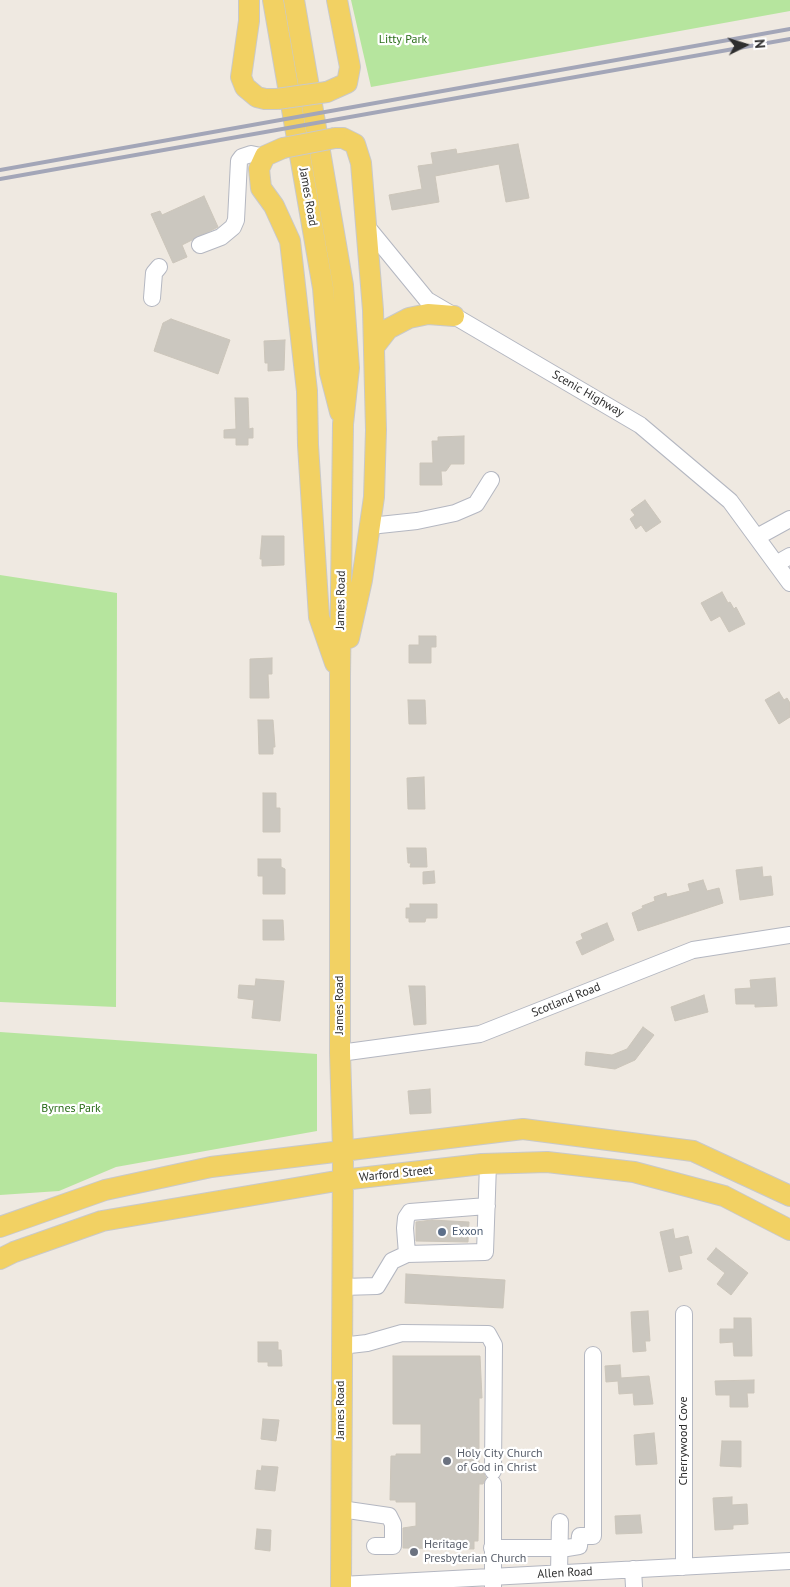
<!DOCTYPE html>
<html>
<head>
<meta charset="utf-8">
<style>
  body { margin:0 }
  #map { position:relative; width:790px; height:1587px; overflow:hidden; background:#efe9e1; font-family:"PT Sans",sans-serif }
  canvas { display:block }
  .north { position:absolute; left:720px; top:20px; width:50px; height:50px; -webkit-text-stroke:4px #fff; paint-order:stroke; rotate:85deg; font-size:14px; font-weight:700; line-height:20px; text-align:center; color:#2e2e2e }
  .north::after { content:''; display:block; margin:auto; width:18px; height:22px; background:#2e2e2e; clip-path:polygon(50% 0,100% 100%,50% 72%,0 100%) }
</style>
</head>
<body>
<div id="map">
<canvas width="790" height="1587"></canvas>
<div class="north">N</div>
</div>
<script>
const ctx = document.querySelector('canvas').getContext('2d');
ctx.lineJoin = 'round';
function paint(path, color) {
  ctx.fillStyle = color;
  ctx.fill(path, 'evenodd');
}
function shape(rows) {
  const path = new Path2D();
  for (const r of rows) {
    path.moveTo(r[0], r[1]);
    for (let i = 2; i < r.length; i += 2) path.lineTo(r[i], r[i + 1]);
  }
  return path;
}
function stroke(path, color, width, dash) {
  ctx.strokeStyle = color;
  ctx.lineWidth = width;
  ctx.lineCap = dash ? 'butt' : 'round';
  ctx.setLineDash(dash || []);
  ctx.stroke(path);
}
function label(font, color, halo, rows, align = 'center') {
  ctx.font = font + ' "PT Sans",sans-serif';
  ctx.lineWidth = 4.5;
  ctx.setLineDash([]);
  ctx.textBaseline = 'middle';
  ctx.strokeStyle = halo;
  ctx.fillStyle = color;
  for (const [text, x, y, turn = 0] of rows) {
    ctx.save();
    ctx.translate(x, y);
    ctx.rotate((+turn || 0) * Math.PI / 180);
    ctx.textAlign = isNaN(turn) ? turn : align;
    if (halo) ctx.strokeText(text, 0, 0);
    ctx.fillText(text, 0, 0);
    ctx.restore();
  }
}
const green = shape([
  [351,0,790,0,790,11,371,87],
  [0,575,117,593,116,1007,0,1002],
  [0,1032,317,1054,317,1131,116,1167,59,1191,0,1195]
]);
const building = shape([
  [518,144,529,198,506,202,499,164,435,176,439,202,392,210,389,195,422,189,418,166,433,164,431,153,456,149,457,154,518,144],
  [204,196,218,227,182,245,187,257,173,263,151,214,160,211,162,215,204,196],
  [171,319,230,340,218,374,154,351,163,323,171,319],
  [285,340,284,370,268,371,268,363,265,363,264,341,285,340],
  [235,398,248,398,249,429,253,428,253,438,248,438,248,445,236,445,236,438,224,438,224,430,236,429,235,398],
  [464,436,464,464,451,464,446,471,441,471,442,485,420,485,420,463,433,463,432,441,438,441,438,437,464,436],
  [645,500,661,522,646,532,641,525,636,529,630,519,635,515,631,510,645,500],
  [262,536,284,536,284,565,262,566,262,559,260,559,262,536],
  [722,592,728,603,730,602,734,609,736,607,745,624,729,632,720,616,711,621,701,603,722,592],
  [419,636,436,636,436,647,431,647,431,663,409,663,409,645,419,645,419,636],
  [272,658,272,674,268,674,269,698,250,698,250,659,272,658],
  [779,692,784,700,787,698,790,703,790,717,779,724,765,700,779,692],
  [408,700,425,700,426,724,409,724,408,700],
  [258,720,273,720,275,747,273,747,273,754,259,754,258,720],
  [424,777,425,809,408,809,407,778,424,777],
  [263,793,276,793,276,808,280,808,280,832,263,832,263,793],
  [407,848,426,848,427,867,410,867,411,863,408,863,407,848],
  [258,859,281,859,281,867,285,869,285,894,263,894,263,876,258,876,258,859],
  [762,867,763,877,771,876,773,895,740,900,736,870,762,867],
  [434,871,435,883,423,884,423,872,434,871],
  [703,880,707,891,719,888,723,903,638,931,632,913,643,908,642,906,655,901,654,897,666,893,667,897,690,891,688,884,703,880],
  [410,904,437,904,437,918,426,918,425,922,409,922,409,918,406,918,406,908,410,908,410,904],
  [263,920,283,920,284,940,263,940,263,920],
  [607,923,614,940,582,955,576,942,583,939,581,934,607,923],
  [775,978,777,1006,755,1007,755,1004,736,1004,735,989,751,988,750,980,775,978],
  [256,979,284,981,280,1021,252,1018,254,1000,238,998,239,985,255,986,256,979],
  [409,986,425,986,426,1024,414,1025,409,986],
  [704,995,708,1012,675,1021,671,1007,704,995],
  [643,1027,654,1035,635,1060,615,1069,585,1065,586,1052,612,1055,627,1049,643,1027],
  [430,1089,431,1113,410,1114,408,1091,430,1089],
  [432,1220,469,1222,468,1242,416,1241,416,1222,432,1220],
  [673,1229,675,1239,688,1236,692,1253,679,1256,682,1269,669,1272,660,1232,673,1229],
  [716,1248,748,1273,731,1295,717,1284,725,1273,707,1259,716,1248],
  [406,1274,505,1280,503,1308,405,1303,406,1274],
  [648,1311,650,1341,645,1341,646,1351,633,1352,631,1312,648,1311],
  [734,1318,751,1318,752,1356,734,1356,733,1342,720,1343,720,1329,734,1329,734,1318],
  [258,1342,278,1342,278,1350,281,1350,282,1366,268,1366,268,1362,258,1362,258,1342],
  [393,1356,480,1356,482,1398,479,1398,479,1471,483,1471,486,1478,483,1484,479,1484,478,1541,474,1541,474,1549,403,1548,403,1528,416,1526,416,1502,396,1502,396,1500,390,1500,391,1456,396,1456,396,1454,421,1454,421,1424,393,1424,393,1356],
  [620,1365,621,1378,649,1376,653,1404,634,1405,633,1393,619,1394,618,1381,606,1382,605,1366,620,1365],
  [754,1380,754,1393,747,1393,748,1407,730,1407,730,1395,716,1395,715,1381,754,1380],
  [263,1419,279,1420,276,1441,261,1439,263,1419],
  [654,1433,657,1464,636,1465,634,1435,654,1433],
  [722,1441,741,1441,741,1467,720,1466,722,1441],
  [262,1466,278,1467,275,1491,255,1489,257,1470,261,1471,262,1466],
  [732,1497,732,1505,747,1504,748,1524,733,1525,733,1529,715,1530,713,1498,732,1497],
  [640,1515,642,1533,616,1534,615,1516,640,1515],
  [257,1529,271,1530,270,1551,255,1549,257,1529]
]);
const minor = shape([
  [368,228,427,300,640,425,730,501,790,583],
  [200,245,221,237,233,227,236,220,239,161,242,157,251,154,265,157],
  [152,298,154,273,159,267],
  [370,526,417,521,455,513,476,504,491,480],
  [757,537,790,519],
  [776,564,790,556],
  [340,1053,480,1034,693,950,790,935],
  [407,1254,405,1228,406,1218,410,1212,487,1206],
  [342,1287,377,1286,392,1261,407,1254,485,1252,488,1164],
  [684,1314,684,1567],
  [341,1346,367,1343,402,1333,488,1334,494,1345,493,1471],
  [341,1509,389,1516,393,1524,393,1546,375,1546],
  [492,1548,567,1548,579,1546,580,1536,593,1536,593,1355],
  [633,1569,634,1587],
  [559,1573,560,1522],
  [341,1585,790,1561],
  [493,1587,493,1484]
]);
const major = shape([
  [249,0,249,21,241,77,245,87,257,97,265,99,277,99],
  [273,0,323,288,330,373,340,412],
  [294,0,343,285,349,368,343,424,340,676,340,1053,343,1150,341,1587],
  [327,92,347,83,350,67,337,0],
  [335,138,343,138,355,144,361,163,373,310,376,430,374,497,362,580,349,638],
  [283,148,265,156,259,169,261,188,274,206,290,241,307,391,308,445,319,617,335,663],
  [374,347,388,329,409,318,428,314,454,316],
  [0,1227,105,1190,211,1167,523,1129,693,1151,790,1196],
  [0,1259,14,1252,102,1221,342,1180,482,1164,547,1162,634,1172,724,1196,790,1230]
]);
const rail = shape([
  [0,170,790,29],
  [0,179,790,39]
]);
const majorBridge = shape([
  [277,99,327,92],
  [283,148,335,138]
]);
const markers = [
  [442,1232,5,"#5c6f8a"],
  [447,1461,5,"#6b7280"],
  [414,1552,5,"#6b7280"]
];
const parkNames = [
  ["Litty Park",403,40],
  ["Byrnes Park",71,1109]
];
const streetNames = [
  ["James Road",308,197,80],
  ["Scenic Highway",588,394,30],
  ["James Road",341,600,-89],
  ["Scotland Road",566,1000,-22],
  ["James Road",340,1005,-90],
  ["Warford Street",396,1174,-6],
  ["James Road",341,1410,-90],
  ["Cherrywood Cove",684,1441,-90],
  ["Allen Road",565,1573,-3]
];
const serviceNames = [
  ["Exxon",452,1232]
];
const worshipNames = [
  ["Holy City Church",457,1454],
  ["of God in Christ",457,1468],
  ["Heritage",424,1545],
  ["Presbyterian Church",424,1559]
];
paint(green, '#b6e59e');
paint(building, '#cbc7bf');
stroke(building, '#cbc5ba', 1);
stroke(minor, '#b4b7c1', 18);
stroke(major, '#c9c9c9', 22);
stroke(minor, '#fff', 16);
stroke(major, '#f2d163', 20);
stroke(rail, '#a3a6b8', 4);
stroke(majorBridge, '#c9c9c9', 22, []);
stroke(majorBridge, '#f2d163', 20);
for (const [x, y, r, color] of markers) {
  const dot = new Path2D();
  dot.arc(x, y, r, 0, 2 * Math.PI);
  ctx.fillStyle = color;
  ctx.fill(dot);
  stroke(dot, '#fff', 2);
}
label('12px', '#2c6e1b', '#fff', parkNames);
label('12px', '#2e2e2e', '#fff', streetNames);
label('12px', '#4e5e75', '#fff', serviceNames, 'left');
label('12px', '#5b616d', '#fff', worshipNames, 'left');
</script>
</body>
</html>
